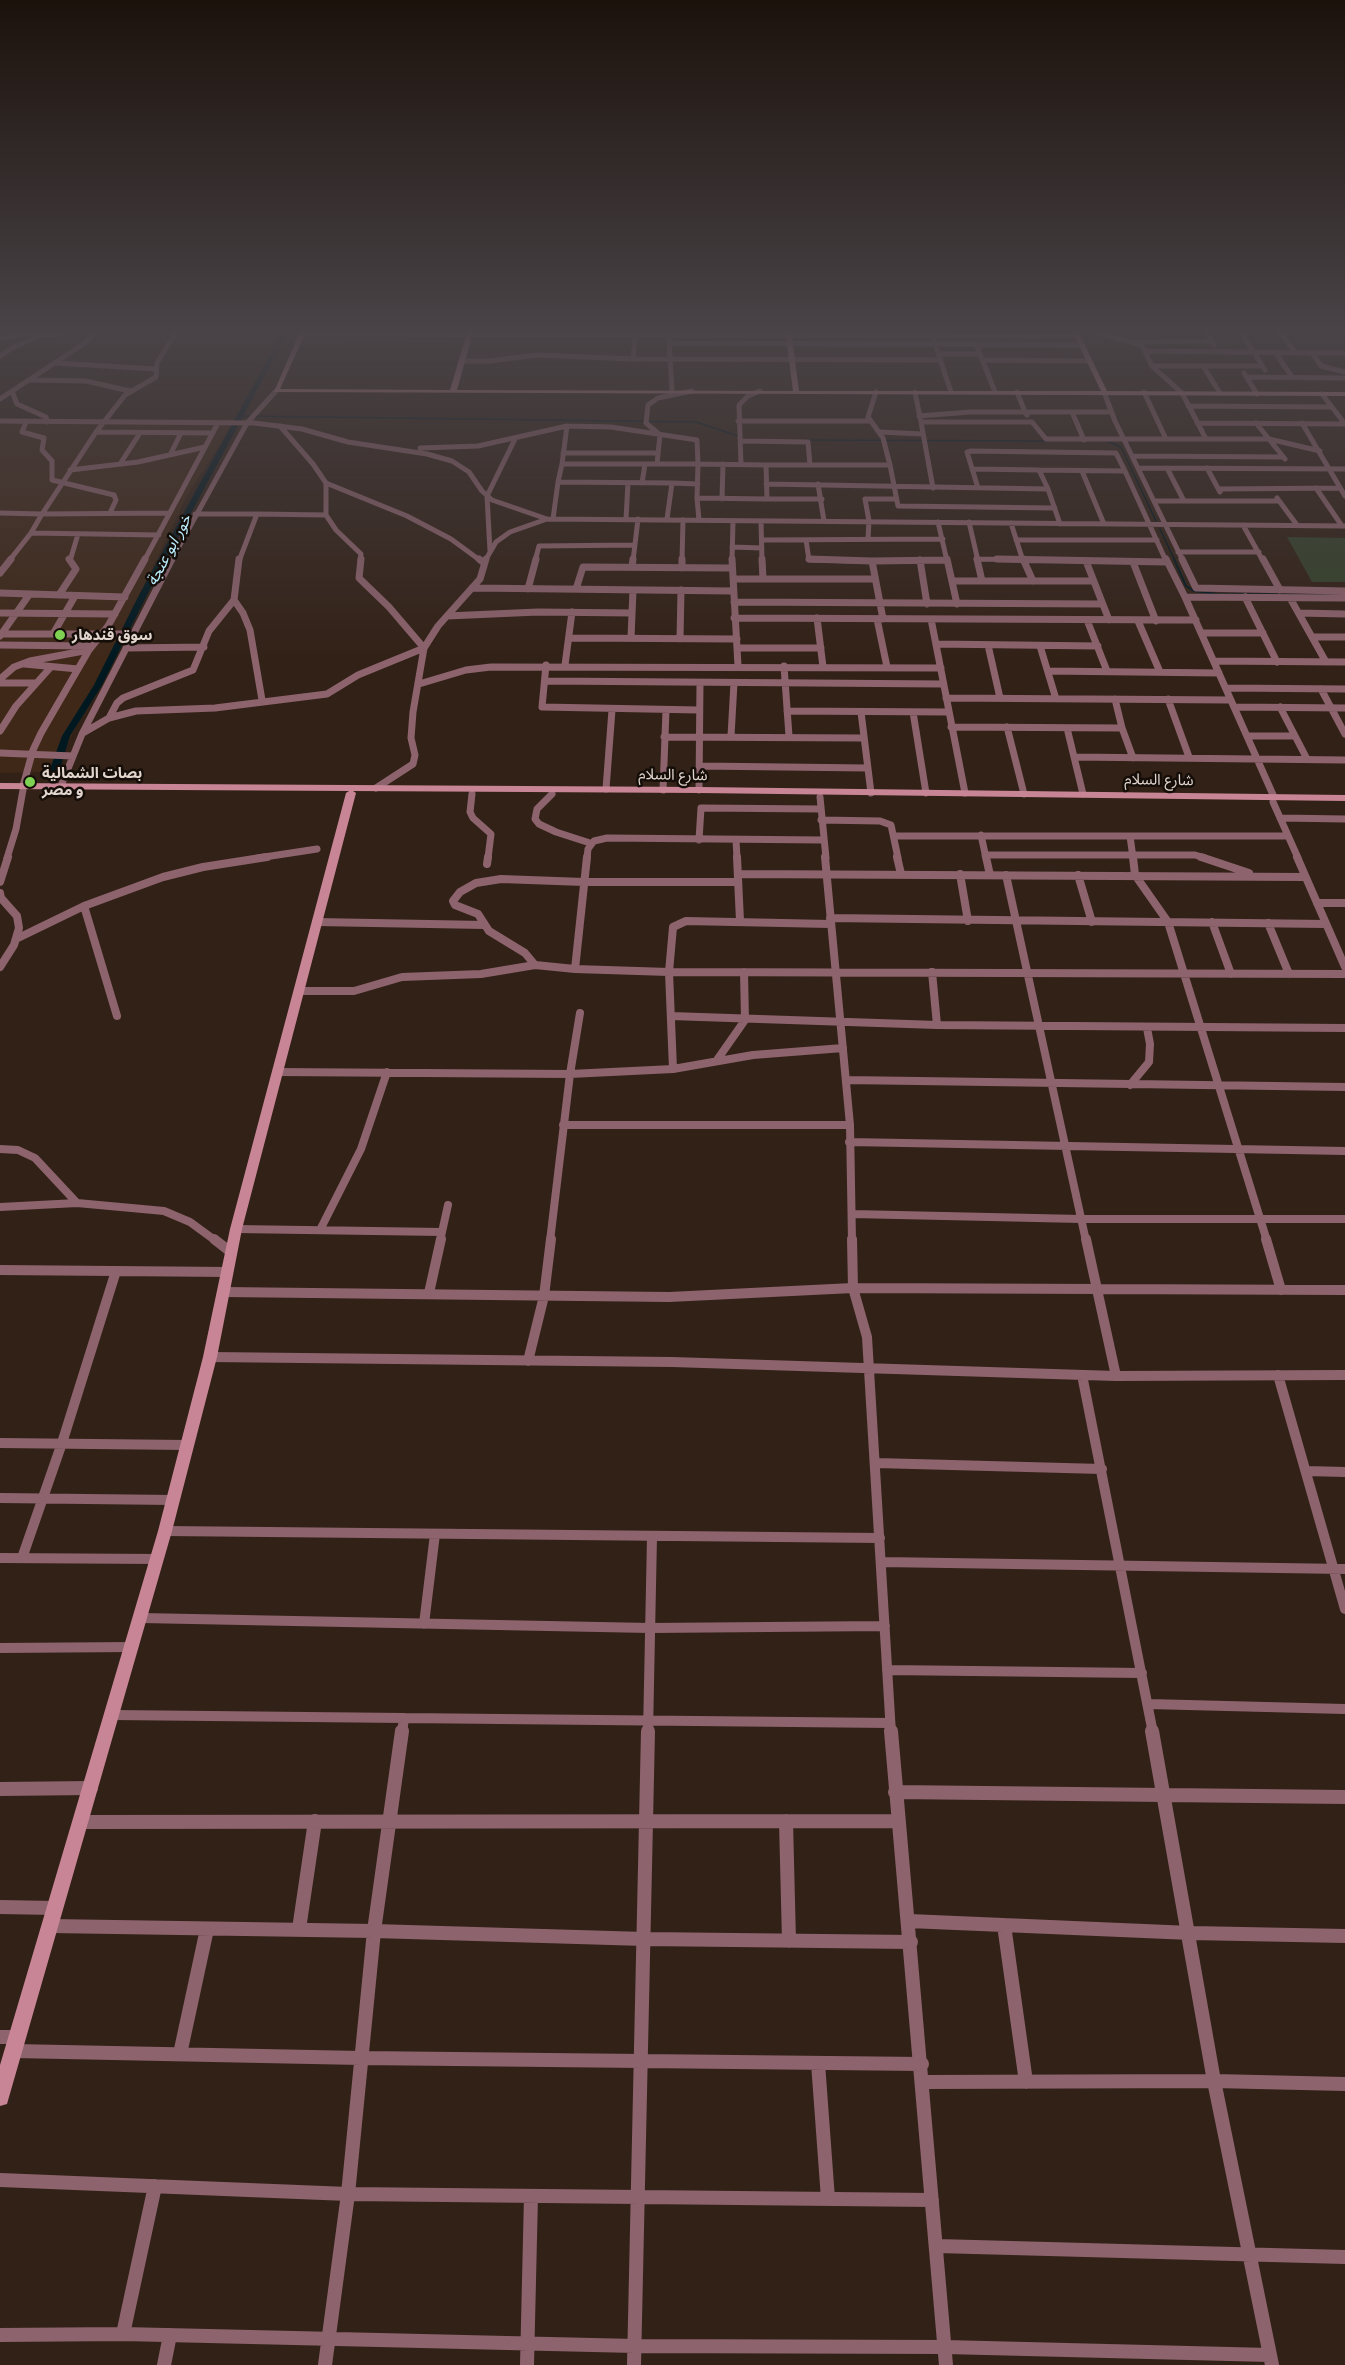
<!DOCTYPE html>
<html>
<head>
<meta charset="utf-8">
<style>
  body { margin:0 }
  canvas { display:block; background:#322116 }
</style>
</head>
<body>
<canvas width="1345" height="2365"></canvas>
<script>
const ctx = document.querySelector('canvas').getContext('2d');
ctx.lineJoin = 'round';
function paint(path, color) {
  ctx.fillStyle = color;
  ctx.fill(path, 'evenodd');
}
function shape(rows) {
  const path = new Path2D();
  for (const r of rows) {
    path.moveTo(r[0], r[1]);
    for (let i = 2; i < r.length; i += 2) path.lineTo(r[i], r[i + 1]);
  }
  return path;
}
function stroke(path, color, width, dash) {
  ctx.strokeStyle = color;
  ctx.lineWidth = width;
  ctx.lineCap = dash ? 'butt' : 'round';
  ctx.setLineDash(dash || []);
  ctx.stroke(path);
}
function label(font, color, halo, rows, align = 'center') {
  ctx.font = font + ' "Playfair Display","Noto Sans Arabic",serif';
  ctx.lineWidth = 5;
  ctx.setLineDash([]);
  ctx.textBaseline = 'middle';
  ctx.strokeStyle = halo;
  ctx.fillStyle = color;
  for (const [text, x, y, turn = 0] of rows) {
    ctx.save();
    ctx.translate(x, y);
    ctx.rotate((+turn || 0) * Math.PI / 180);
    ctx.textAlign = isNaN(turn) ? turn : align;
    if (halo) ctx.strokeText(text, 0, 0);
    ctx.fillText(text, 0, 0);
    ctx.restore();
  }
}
const built = shape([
  [0,419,235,419,186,498,54,772,0,773]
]);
const green = shape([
  [1287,537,1345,538,1345,582,1312,582]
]);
const streamFar1 = shape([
  [241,416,696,422,741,437],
  [807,440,1046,441],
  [1107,441,1121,447,1156,521],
  [1160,529,1175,561]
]);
const stream = shape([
  [1174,559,1186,586,1194,591,1217,594,1345,595]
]);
const canal = shape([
  [284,329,290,329,147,595,102,685,70,736,59,772,54,775,51,774,49,772,62,736,94,685,139,595,284,329]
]);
const streetFar4 = shape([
  [930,329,951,392],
  [1205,329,1214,345],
  [1239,329,1265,370],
  [1278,330,1295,352],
  [1092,331,1142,345,1152,366,1182,393,1206,439],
  [1280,332,1345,332],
  [301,334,1077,336],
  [49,335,88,329],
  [0,338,38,332],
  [669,339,672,391],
  [1136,342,1211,341],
  [669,343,1082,345],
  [976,344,995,392],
  [1146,351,1312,353,1321,366,1345,372],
  [1275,352,1292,377],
  [1312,353,1345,353],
  [939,354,980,354],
  [0,356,12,348,55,329],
  [633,359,636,331],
  [982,360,1089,361],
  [461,361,489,361,537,355,633,359,941,360],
  [56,363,155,369],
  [1152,366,1262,366],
  [1203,366,1220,393],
  [1244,373,1257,394],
  [1246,377,1345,378],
  [31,380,86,381,130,391],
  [12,391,17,404,46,417,47,422],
  [876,392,868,417,883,438,890,465],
  [915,392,921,422],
  [1104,392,1115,421,1183,561],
  [1144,392,1166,439],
  [1322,394,1345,424],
  [0,399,85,343,97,329],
  [1188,406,1332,407],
  [1072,412,1084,440],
  [1027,415,1025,412,1111,412],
  [919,416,970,412,1025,412,1017,392],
  [0,421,254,423,302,429,348,442,427,454,452,461,469,472,482,491,492,500,547,519,1345,526],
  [738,421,870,421],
  [26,422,22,432,44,438,42,450,52,461,52,480,114,495,116,500,110,513],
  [1197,423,1344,424],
  [1256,423,1285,459],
  [1302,423,1345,496],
  [280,426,313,464,326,483,326,515,336,530,361,554,360,561],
  [96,432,213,433],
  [880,432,923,434],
  [741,441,808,442,810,465],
  [420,448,478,446,567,426],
  [563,453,657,453],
  [170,455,181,433],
  [1132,456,1283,457],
  [120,464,140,433],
  [562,464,567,426,611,427,697,440,698,464,645,464,642,483],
  [657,464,660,435,646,423,648,405,658,398,692,391],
  [698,464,766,465,767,499,697,498,698,464],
  [741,464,739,405,748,396,760,391],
  [766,465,890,465,898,506,1055,508],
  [1138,468,1345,469],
  [1167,468,1184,501],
  [1207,468,1220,492],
  [972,469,1039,470],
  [70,470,138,462,205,447],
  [1082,471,1104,524],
  [558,482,562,464,645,464],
  [326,483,407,516,451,539,481,561],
  [766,484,1048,489,1039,470,1125,471,1166,561],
  [818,484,824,521],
  [933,488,921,422,1032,422,1046,439,1269,439,1320,451],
  [978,488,967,452,970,451,1116,453,1125,471],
  [1316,488,1342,526],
  [1048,489,1060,524],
  [1219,489,1340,488],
  [697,498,699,520],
  [1277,498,1297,525],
  [722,499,723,464],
  [767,499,822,499],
  [1154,501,1279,501],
  [0,513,42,514,31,533,9,561],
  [170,513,42,514,96,432,125,395,156,377,157,363,176,332,174,329],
  [195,514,257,514],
  [553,519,558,482,672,483],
  [626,519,628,483],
  [667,519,672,483,698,484],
  [761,521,762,561],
  [938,522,947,561],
  [969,522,978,561],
  [1011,523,1023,561],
  [1243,525,1263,561],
  [31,533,159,535],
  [868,539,869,521,865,499,896,499],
  [762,540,943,539],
  [806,540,809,560,861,561],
  [1016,540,1157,540],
  [732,547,762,548],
  [490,551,487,496,515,439],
  [1178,552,1259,552],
  [976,559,1092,561],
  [70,561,78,534],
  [144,561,218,423],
  [171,561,247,423,276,391],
  [239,561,257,514,326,515],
  [485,561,496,542,510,532,547,519],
  [535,561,539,546,634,545],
  [633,561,638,519],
  [682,561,683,520],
  [732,561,733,521],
  [885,561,947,560]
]);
const streetFar3 = shape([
  [361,559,359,578,389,607,424,648],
  [479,559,484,563],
  [732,559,738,666],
  [762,559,763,579],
  [809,559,872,561,883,619],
  [947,559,957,604],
  [977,559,982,581],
  [997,559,1167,562],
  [1023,559,1033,581],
  [1166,559,1185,597,1274,797],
  [1182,559,1196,588,1345,591],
  [1263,559,1280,590],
  [920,560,927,604],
  [872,561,947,560],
  [1086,561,1109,620],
  [1133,562,1156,621],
  [632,567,633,559],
  [682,568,682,559],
  [0,573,11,559],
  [733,579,874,579],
  [952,581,1093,581],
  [472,588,733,591],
  [528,589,536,559],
  [576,589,583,567,732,568],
  [0,593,125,597],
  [59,595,76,569,69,559],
  [1185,597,1345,598],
  [1245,597,1277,662],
  [1290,598,1326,662],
  [234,600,243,613,250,630,262,700],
  [734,602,1102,604],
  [0,613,115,614],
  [1299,613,1345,614],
  [447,616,538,612,632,613],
  [734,618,1196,620],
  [817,618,823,667],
  [877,619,887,667],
  [931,619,965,793],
  [1087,620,1107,671],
  [1138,621,1160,672],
  [1201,633,1263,633],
  [0,634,53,634,75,596],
  [53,634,133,634],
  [0,636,29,595],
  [1312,637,1345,637],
  [570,638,737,639],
  [631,638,633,590],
  [680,639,681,590],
  [936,644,1098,646],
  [0,645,88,646],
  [988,645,1000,698],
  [1040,646,1056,699],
  [126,648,204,647],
  [737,648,821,648],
  [1214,661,1345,662],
  [24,664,78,669],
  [546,665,542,707,699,710],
  [565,665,572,612],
  [784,666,789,736],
  [1048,671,1219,673],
  [0,679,14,667,30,661,89,650],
  [546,681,943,684],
  [0,683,36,683],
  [419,684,466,670,491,667,941,668],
  [1226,688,1345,689],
  [1321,689,1345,734],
  [946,698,1230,700],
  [1168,699,1189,757],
  [1234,707,1345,708],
  [1280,707,1307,759],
  [787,711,948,712],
  [861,712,871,793],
  [913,712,926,793],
  [109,718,117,703,123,698,193,670,209,631,234,600,239,559],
  [951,727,1122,728,1115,699],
  [1007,727,1024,794],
  [1067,728,1074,757,1345,760],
  [1122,728,1133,758],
  [0,731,16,706,50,668],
  [83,733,109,718,136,711,215,708,327,694,358,675,424,648],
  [731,736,734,683],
  [1247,736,1294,736],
  [664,737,863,738],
  [0,753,73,756],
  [1074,757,1083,794],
  [700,766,867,768],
  [23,786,33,750,41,733,89,650,108,626,145,559],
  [61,786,82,734,172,559],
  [376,788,413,764,415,755,411,738,413,712,424,648,438,626,480,579,486,559],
  [606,789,612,710],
  [663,790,666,710],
  [699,790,700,683],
  [472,794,470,812,473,818,491,834,488,858],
  [552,794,537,809,535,819,539,824,556,832,590,843],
  [820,797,826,858],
  [1273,802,1298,858],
  [1280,818,1345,819],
  [821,820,880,821,891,825,898,858],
  [981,835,986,858],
  [894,836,1287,836],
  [1130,836,1133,858],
  [699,840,701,808,821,809],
  [736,840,737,858],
  [985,855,1195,855,1205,858],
  [7,858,16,829,23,790],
  [258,858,317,849],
  [587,858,588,849,594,841,607,838,823,840]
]);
const streetFar2 = shape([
  [737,857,740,921],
  [825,857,850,1125,852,1241],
  [897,857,901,874],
  [986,857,990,875],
  [1133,857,1135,875,1168,922,1267,1241],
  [1201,857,1249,873],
  [1297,857,1345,967],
  [487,864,488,857],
  [738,874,1305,877],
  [960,874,968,921],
  [1006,875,1086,1241],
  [1078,875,1092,922],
  [0,882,8,857],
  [0,893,1,898,17,916,19,928,14,945,0,967],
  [1317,903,1345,903],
  [84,906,117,1016],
  [830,918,1326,924],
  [317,922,485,925],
  [1212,922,1231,974],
  [1268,923,1289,974],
  [16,939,84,906,163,877,203,867,267,857],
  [535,965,525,953,489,931,478,914,455,905,453,901,460,892,476,883,501,879,584,882,738,882],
  [575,969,587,857],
  [932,972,937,1025],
  [299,991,354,991,402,977,481,974,535,965,575,969,669,972,1345,974],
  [671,1016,937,1025,1345,1028],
  [717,1060,745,1020,744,972],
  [673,1069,669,972,673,927,686,921,830,924],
  [277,1072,570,1074,673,1069,753,1055,843,1048],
  [846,1080,1345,1087],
  [1130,1085,1149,1062,1150,1044,1147,1028],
  [563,1125,850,1125],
  [849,1142,1345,1151],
  [0,1149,18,1150,35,1158,77,1203],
  [0,1207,77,1203,164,1211,190,1222,216,1241],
  [852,1214,1081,1219,1345,1219],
  [236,1229,442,1232],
  [320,1230,361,1149,387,1072],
  [440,1241,448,1205],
  [550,1241,570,1074,580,1013]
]);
const streetFar1 = shape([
  [214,1239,232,1253],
  [852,1239,853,1288,867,1337,891,1733],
  [1086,1239,1116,1376],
  [1266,1239,1281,1290],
  [0,1270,228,1272],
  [224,1292,669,1297,853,1288,1345,1290],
  [429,1293,441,1239],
  [210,1357,672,1362,1116,1376,1345,1375],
  [528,1361,544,1296,551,1239],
  [1082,1375,1153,1733],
  [1278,1375,1345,1609],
  [0,1443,187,1445],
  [876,1463,1102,1469],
  [1306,1471,1345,1472],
  [0,1498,173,1500],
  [165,1531,880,1538],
  [0,1558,157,1559],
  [22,1558,62,1443,116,1271],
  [882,1562,1345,1569],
  [141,1618,650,1628,885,1626],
  [424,1624,435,1534],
  [0,1648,133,1647],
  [887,1670,1142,1673],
  [1148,1704,1345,1709],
  [113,1715,890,1723],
  [402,1733,404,1718],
  [648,1733,652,1537]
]);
const street = shape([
  [891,1731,946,2365],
  [1152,1731,1214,2081,1272,2365],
  [0,1789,91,1788],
  [895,1792,1345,1797],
  [786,1821,789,1941],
  [81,1822,898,1821],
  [0,1907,55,1908],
  [909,1921,1191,1933,1345,1936],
  [1004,1925,1026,2082],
  [50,1926,374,1931,645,1939,911,1942],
  [299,1929,315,1821],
  [0,2037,18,2037],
  [14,2051,361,2058,922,2064],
  [180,2054,207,1929],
  [818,2063,828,2199],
  [923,2082,1214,2081,1345,2084],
  [0,2180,348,2194,932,2200],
  [937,2246,1345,2257],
  [123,2334,155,2186],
  [0,2335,123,2334,635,2346,945,2347,1270,2355],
  [164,2365,170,2335],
  [325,2365,348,2194,374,1931,402,1731],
  [527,2365,531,2196],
  [634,2365,648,1731]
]);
const secondary = shape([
  [301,329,307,329,280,389,450,390,468,329,474,329,457,390,793,391,785,329,791,329,799,391,1101,391,1071,329,1077,329,1107,391,1345,392,1345,396,274,392,301,329],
  [0,783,699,787,1345,795,1345,801,699,793,353,791,356,793,242,1229,217,1357,172,1531,9,2097,7,2104,0,2106,0,2065,158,1531,203,1357,230,1229,346,793,349,791,0,789,0,783]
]);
const markers = [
  [60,635,6,"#7ed153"],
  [30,782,6,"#7ed153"]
];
const farPoinames = [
  ["سوق قندهار",72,635],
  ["بصات الشمالية",42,773],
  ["و مصر",42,790]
];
const farStreetnames = [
  ["شارع السلام",673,775,1],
  ["شارع السلام",1159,780,1]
];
const farWaternames = [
  ["خور ابو عنجة",169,550,-62]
];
paint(built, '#3f2818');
paint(green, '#35422b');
stroke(streamFar1, '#001921', 1.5);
stroke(stream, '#001921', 2);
paint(canal, '#001921');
stroke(streetFar4, '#8d636d', 5);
stroke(streetFar3, '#8d636d', 7);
stroke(streetFar2, '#8d636d', 8);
stroke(streetFar1, '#8d636d', 10);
stroke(street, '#8d636d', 14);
paint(secondary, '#c88596');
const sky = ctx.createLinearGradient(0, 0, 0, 660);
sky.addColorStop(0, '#1c120c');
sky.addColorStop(0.5, '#494347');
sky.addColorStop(1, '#49434700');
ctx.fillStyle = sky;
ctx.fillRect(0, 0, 1345, 660);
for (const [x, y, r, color] of markers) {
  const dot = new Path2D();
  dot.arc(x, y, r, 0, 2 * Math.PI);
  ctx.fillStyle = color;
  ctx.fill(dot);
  stroke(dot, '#140d08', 2);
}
label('bold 15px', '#e1d5cd', '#140d08', farPoinames, 'left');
label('15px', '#e1d5cd', '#140d08', farStreetnames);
label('italic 16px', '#baedfd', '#140d08', farWaternames);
</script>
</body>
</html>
